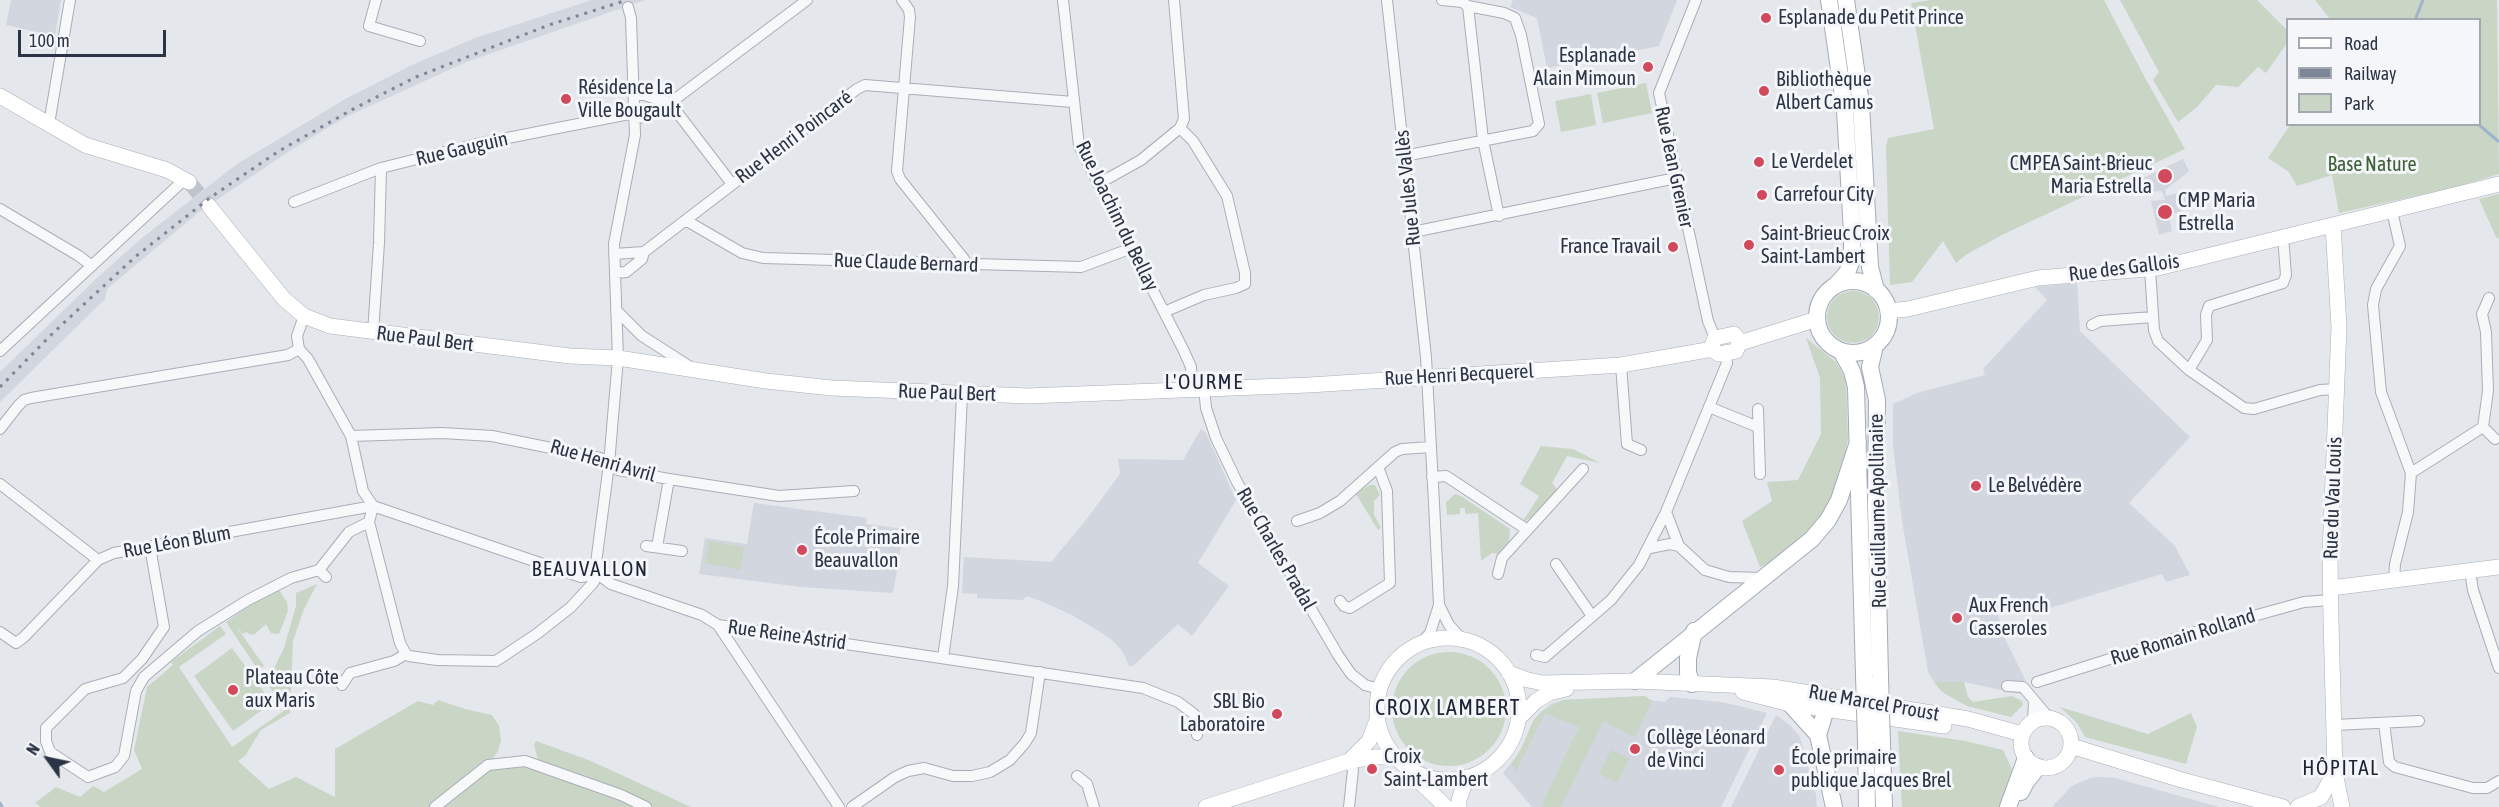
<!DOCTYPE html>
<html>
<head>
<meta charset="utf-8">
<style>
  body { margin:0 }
  #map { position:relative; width:2499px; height:807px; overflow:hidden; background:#e4e7ec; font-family:"Asap Condensed",sans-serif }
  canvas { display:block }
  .legend { position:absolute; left:2286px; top:18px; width:195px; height:108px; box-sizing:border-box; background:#f4f6f9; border:2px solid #a4a8b1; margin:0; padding:8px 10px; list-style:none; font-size:18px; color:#2b3445 }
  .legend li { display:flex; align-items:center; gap:12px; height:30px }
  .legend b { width:30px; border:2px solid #a4a8b1 }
  .north { position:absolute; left:18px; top:729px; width:60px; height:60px; -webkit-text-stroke:4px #f4f6f9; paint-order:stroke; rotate:303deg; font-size:16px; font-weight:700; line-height:24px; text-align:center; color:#2b3445 }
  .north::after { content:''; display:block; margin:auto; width:21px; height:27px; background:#2b3445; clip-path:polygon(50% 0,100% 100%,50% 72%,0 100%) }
  .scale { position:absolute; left:18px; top:30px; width:148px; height:27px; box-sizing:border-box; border:3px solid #2b3445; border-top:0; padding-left:8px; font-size:18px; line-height:21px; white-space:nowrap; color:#2b3445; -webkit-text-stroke:4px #f4f6f9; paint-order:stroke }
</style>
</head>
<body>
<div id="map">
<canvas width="2499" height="807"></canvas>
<ul class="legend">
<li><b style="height:8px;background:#fff"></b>Road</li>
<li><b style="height:8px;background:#7d8696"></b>Railway</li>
<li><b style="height:16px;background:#c9d6c5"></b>Park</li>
</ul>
<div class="north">N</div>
<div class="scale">100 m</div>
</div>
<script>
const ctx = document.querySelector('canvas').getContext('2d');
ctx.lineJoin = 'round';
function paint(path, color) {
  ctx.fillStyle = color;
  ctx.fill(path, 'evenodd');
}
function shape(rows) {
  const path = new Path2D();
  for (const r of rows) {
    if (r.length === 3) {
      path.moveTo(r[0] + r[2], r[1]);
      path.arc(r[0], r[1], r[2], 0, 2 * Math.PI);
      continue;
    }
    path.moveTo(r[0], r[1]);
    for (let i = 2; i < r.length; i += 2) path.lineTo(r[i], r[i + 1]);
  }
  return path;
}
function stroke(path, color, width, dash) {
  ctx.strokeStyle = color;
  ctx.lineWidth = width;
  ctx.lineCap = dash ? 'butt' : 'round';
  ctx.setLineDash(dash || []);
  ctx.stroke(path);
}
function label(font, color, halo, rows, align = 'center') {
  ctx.font = font + ' "Asap Condensed",sans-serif';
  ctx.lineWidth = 6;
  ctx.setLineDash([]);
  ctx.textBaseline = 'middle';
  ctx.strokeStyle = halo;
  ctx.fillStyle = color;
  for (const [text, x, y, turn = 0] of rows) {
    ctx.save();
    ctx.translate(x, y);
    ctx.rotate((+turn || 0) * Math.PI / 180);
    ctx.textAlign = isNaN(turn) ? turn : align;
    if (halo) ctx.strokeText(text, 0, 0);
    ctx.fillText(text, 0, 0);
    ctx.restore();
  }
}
const built = shape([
  [11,0,61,0,55,36,6,25],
  [592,0,645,0,466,62,346,117,291,150,199,212,107,289,105,299,0,402,0,372,98,277,142,238,237,164,347,98,412,65,475,38],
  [1513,0,1677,0,1659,46,1547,68,1537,18,1510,7],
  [2183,159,2189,171,2165,190,2166,196,2188,190,2192,206,2171,215,2169,218,2172,231,2159,235,2151,201,2165,200,2162,191,2141,192,2137,181],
  [2077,283,2080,331,2190,437,2129,503,2175,546,2190,575,2166,582,2162,574,2030,614,2023,600,1996,608,2005,639,2025,679,2020,694,1964,682,1934,682,1928,672,1902,521,1893,446,1893,404,1917,393,1985,375,1983,369,2047,300,2035,287],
  [1201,429,1206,433,1236,500,1198,563,1229,586,1192,636,1178,624,1133,666,1129,666,1123,652,1113,641,1102,633,1070,614,1041,601,1026,596,1023,600,977,598,977,594,962,593,964,557,1051,562,1086,520,1120,474,1118,459,1183,460],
  [754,503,867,518,866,524,904,529,893,593,801,587,699,574,705,538,747,544],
  [1645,696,1650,700,1665,702,1670,697,1722,702,1767,713,1721,807,1532,807,1503,773,1518,755,1533,721,1541,712,1551,704,1563,700],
  [1776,715,1790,725,1800,737,1816,795,1817,807,1731,807],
  [2100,777,2115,778,2219,807,2052,807,2072,786,2090,778]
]);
const green = shape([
  [1931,0,2104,0,2144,76,2185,149,2004,234,1967,254,1956,263,1943,241,1912,282,1890,285,1886,147,1888,138,1934,129,1911,3],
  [2120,0,2257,0,2287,30,2287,43,2266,73,2258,67,2238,87,2216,85,2197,107,2178,122,2153,80,2159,72],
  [2315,0,2497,0,2499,174,2456,187,2339,213,2332,175,2297,186,2289,172,2268,158,2290,125,2480,124,2480,20,2330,19],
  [1646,83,1652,113,1603,123,1597,93],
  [1591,94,1596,125,1561,132,1555,101],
  [2499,194,2499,239,2496,237,2479,199],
  [1853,317,26],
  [1806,338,1836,362,1846,380,1848,439,1841,483,1819,526,1779,559,1760,567,1742,521,1772,501,1767,482,1798,480,1821,434,1820,378],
  [1541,446,1573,449,1600,463,1567,456,1552,483,1557,489,1532,517,1524,522,1523,521,1539,496,1520,484],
  [1369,485,1375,485,1380,495,1374,501,1374,515,1381,528,1378,530,1356,494],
  [1455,494,1461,496,1510,529,1509,541,1498,554,1492,553,1481,561,1478,513,1465,514,1465,508,1460,508,1460,514,1447,515,1446,502],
  [709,541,744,547,740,570,705,563],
  [317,584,304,609,293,641,290,713,261,730,245,756,238,761,269,789,296,777,335,797,335,749,418,701,433,705,438,700,465,709,492,715,499,726,501,740,498,751,492,760,538,760,534,745,536,741,591,761,691,807,41,807,35,803,56,787,80,797,93,786,104,792,142,769,134,750,147,687,173,665,171,662,220,626,226,634,179,667,232,747,285,710,263,677,274,668,284,648,296,606,296,593],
  [279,590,287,602,288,611,279,634,271,633,266,624,255,634,250,635,247,632,243,634,236,626,264,666,258,670,226,622,251,605],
  [232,648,272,703,233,731,194,676],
  [1449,709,57],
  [1934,682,1964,682,1968,697,1973,702,2012,696,2022,701,2023,705,2011,717,1967,706,1942,692],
  [1645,696,1652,701,1635,737,1603,721,1561,807,1544,807,1542,804,1579,727,1545,713,1516,771,1511,764,1524,744,1533,721,1541,712,1563,700],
  [2060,707,2148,734,2191,713,2197,727,2186,764,2085,737,2077,723],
  [1898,731,1965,741,2003,750,2016,778,2004,807,1902,807],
  [1611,750,1629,759,1617,783,1599,774]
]);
const stream = shape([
  [2415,20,2423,0],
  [2478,124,2498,141],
  [0,803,2,807]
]);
const secondaryTunnel = shape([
  [189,182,209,206]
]);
const street = shape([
  [376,0,369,26,420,41],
  [902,0,909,10,910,17,897,171,900,179,964,259,966,265],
  [1063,0,1079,146,1183,349,1191,367,1192,389],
  [1387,0,1426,357,1434,503,1439,605,1430,633,1421,643],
  [1442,0,1462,2,1463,0],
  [1696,0,1659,93,1708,321,1715,338],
  [1468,6,1483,140,1499,216],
  [634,95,644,95,670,103],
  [670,103,732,184],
  [635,118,645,117,670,103,807,0],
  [49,124,70,0],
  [1404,156,1533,131,1539,124,1521,35,1515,18,1504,13,1468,6,1462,2],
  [1098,184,1141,160,1180,128,1184,119,1174,0],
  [294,202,381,168,477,144,634,113],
  [0,209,79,256,92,266],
  [2392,211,2400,246,2376,289,2373,305,2381,392,2411,473,2408,512,2395,564,2394,581],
  [687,221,742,253,763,258,1081,267,1132,248],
  [1413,232,1676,178],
  [614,254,644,252,857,89,865,85,1073,102],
  [2150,269,2154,330,2158,341,2189,370,2244,408,2254,409,2320,390,2337,389],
  [615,273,626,272,642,259,644,252],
  [616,310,642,336,689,366],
  [1164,312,1204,295,1236,288,1245,284,1245,273,1227,196,1193,141,1180,128],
  [304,316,297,336,299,349,308,359,351,436,363,491,373,506],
  [2092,325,2100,321,2153,317],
  [373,333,379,243,381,168],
  [0,351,185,179],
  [1621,365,1627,444,1641,450],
  [2189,370,2207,340,2206,315,2209,306,2283,283,2286,275,2283,236],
  [1204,388,1206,408,1216,438,1237,482,1338,655,1351,674,1365,685,1379,689],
  [1709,407,1758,427],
  [1758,409,1760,474],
  [2483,427,2495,439],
  [0,429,18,406,24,400,31,398,288,355,299,349],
  [351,436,442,433,492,436,600,458,618,470,669,479,779,496,854,491],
  [2411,473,2483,427,2488,391,2486,332,2482,314,2489,298],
  [1432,477,1446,476,1526,529],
  [0,484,98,560],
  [373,506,369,522,400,643,406,654,409,656,437,660,496,661,538,633,571,607,593,583,598,574],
  [1666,512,1679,546],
  [1297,521,1320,513,1340,501,1395,452,1402,449,1431,447],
  [646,546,682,551],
  [150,547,164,627,142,659,123,678,85,689,46,728,46,741,50,752,88,777,115,767,124,756,136,691,144,677,198,631,248,600,291,578,319,570],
  [657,547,669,479],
  [1650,548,1670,544,1679,546,1705,570,1729,577,1763,578],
  [1556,564,1592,616],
  [2470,571,2473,590,2499,668],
  [598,574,611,584,702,615,718,625,1143,688,1178,702,1194,714,1197,735],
  [598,574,596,563,609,464,618,358,614,244,635,135,631,18,628,7],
  [1498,574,1502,558,1583,469],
  [326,577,319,570,349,532,369,522],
  [1340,601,1344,606,1350,608,1390,583,1387,491,1378,467],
  [1439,605,1449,625,1462,639],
  [718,625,839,807],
  [0,632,16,643,24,637,98,560,114,553,373,506,581,577,598,574],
  [1536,655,1545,657,1611,600,1639,565,1666,512,1727,363,1725,353],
  [943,658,953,586,962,395],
  [2037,682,2192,633,2304,602,2331,600],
  [342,685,350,673,394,661,406,654],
  [2007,686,2023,687,2049,718],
  [2033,721,2034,701],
  [2384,723,2389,762,2395,767,2473,788,2487,788,2499,781],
  [2334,725,2419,721],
  [1349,761,1353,770,1349,807],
  [1077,776,1087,784,1094,807],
  [435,807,488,765,525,761,621,795,646,807],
  [852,807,895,777,908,771,924,768,953,776,972,776,990,772,1010,760,1025,743,1031,733,1040,672]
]);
const secondary = shape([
  [0,96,85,145,167,170,189,182],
  [209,206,284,299,304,316,330,326,570,356,618,358,766,381,832,388,1028,396,1309,385,1621,365,1713,349],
  [2333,225,2339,327,2330,555,2331,621,2335,772,2342,807],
  [1888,311,1908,309,2038,278,2158,268,2499,184],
  [1734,334,1740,341,1736,351,1719,354,1714,351,1712,346,1715,338,1734,334],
  [1740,343,1817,319],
  [2331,588,2499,567],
  [1448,709,71],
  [1509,673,1528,680,1543,683,1635,681,1773,687,1968,719,2022,734],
  [1743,692,1790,704,1944,726],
  [2046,743,25],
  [1518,719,1536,701,1549,693,1566,689],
  [2071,746,2182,780,2283,807],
  [1349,761,1369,741,1377,720],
  [1412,774,1446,807],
  [1206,807,1349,761,1375,757,1395,757],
  [1459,807,1459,800,1467,777],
  [2298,807,2321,797,2335,772]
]);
const primary = shape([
  [1829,0,1845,110,1852,233,1852,259,1847,273,1836,285],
  [1846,0,1861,104,1870,267,1876,290],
  [1853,317,36],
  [1875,346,1870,367,1877,400,1876,506,1880,677],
  [1841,351,1852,371,1856,387,1864,675],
  [1635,681,1812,539,1828,520,1839,500,1858,442],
  [1692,684,1688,673,1688,658,1694,631],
  [1790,704,1818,735],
  [1866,742,1867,807],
  [1882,744,1884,807],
  [2021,792,2026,782,2038,767],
  [1834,807,1818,735,1827,706,1831,703,1849,701],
  [2008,807,2026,758]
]);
const rail = shape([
  [0,387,54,332,135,257,211,197,279,151,355,108,416,77,549,25,627,0]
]);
const primaryBridge = shape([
  [1864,675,1866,742],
  [1880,677,1882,744]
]);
const markers = [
  [1766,18,6,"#d1495b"],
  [1648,67,6,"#d1495b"],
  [1764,91,6,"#d1495b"],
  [566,99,6,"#d1495b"],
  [1759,162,6,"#d1495b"],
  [2165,176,8,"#d1495b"],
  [1762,195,6,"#d1495b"],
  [2165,212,8,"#d1495b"],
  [1749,245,6,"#d1495b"],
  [1673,247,6,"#d1495b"],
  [1976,486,6,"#d1495b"],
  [802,550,6,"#d1495b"],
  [1957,618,6,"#d1495b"],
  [233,690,6,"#d1495b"],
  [1277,714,6,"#d1495b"],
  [1635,749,6,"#d1495b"],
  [1372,769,6,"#d1495b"],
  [1779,770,6,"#d1495b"]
];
const poiNames = [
  ["Esplanade du Petit Prince",1778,18],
  ["Esplanade",1636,56,"right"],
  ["Alain Mimoun",1636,79,"right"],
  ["Bibliothèque",1776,80],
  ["Albert Camus",1776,103],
  ["Résidence La",578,88],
  ["Ville Bougault",578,111],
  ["Le Verdelet",1771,162],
  ["CMPEA Saint-Brieuc",2152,164,"right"],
  ["Maria Estrella",2152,187,"right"],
  ["Carrefour City",1774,195],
  ["CMP Maria",2178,201],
  ["Estrella",2178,224],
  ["Saint-Brieuc Croix",1761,234],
  ["Saint-Lambert",1761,257],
  ["France Travail",1661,247,"right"],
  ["Le Belvédère",1988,486],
  ["École Primaire",814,538],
  ["Beauvallon",814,561],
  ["Aux French",1969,606],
  ["Casseroles",1969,629],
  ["Plateau Côte",245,678],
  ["aux Maris",245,701],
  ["SBL Bio",1265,702,"right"],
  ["Laboratoire",1265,725,"right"],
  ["Collège Léonard",1647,738],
  ["de Vinci",1647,761],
  ["Croix",1384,757],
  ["Saint-Lambert",1384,780],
  ["École primaire",1791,758],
  ["publique Jacques Brel",1791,781]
];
const streetNames = [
  ["Rue Henri Poincaré",794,137,-37],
  ["Rue Gauguin",462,149,-13],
  ["Rue Jean Grenier",1674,167,78],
  ["Rue Jules Vallès",1408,188,-96],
  ["Rue Joachim du Bellay",1117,216,64],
  ["Rue Claude Bernard",906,263,2],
  ["Rue des Gallois",2124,268,-7],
  ["Rue Paul Bert",425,339,7],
  ["Rue Henri Becquerel",1459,375,-3],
  ["Rue Paul Bert",947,393,2],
  ["Rue Henri Avril",603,461,16],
  ["Rue du Vau Louis",2333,498,-88],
  ["Rue Guillaume Apollinaire",1878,511,-91],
  ["Rue Léon Blum",177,542,-10],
  ["Rue Charles Pradal",1276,549,60],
  ["Rue Reine Astrid",787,635,8],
  ["Rue Romain Rolland",2183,637,-17],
  ["Rue Marcel Proust",1874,703,10]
];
const parkNames = [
  ["Base Nature",2372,165]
];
const neighbourhoodNames = [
  ["L'OURME",1204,382],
  ["BEAUVALLON",590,569],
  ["HÔPITAL",2341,768]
];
const quarterNames = [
  ["CROIX LAMBERT",1448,708]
];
paint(built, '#d2d6de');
paint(green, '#c9d6c5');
stroke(stream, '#9fb4cc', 3);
stroke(secondaryTunnel, '#bfc3cb', 15, [15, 8]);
stroke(street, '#a9aeb7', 12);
stroke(secondary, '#a9aeb7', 16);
stroke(primary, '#a3abb8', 18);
stroke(street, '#f7f8fa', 10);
stroke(secondary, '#fff', 15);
stroke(primary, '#fff', 16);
stroke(rail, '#7d8696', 3, [3, 6]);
stroke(primaryBridge, '#a3abb8', 18, []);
stroke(primaryBridge, '#fff', 16);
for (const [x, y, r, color] of markers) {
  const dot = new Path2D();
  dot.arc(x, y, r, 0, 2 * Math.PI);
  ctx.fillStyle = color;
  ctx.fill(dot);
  stroke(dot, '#f4f6f9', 2);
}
label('20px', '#2b3445', '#f4f6f9', poiNames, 'left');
label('20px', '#2b3445', '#f4f6f9', streetNames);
label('20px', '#3f6138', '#f4f6f9', parkNames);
ctx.letterSpacing = '1.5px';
label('21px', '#1d2536', '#f4f6f9', neighbourhoodNames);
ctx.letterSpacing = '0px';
ctx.letterSpacing = '1.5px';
label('22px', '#1d2536', '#f4f6f9', quarterNames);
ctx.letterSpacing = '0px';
</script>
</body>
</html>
